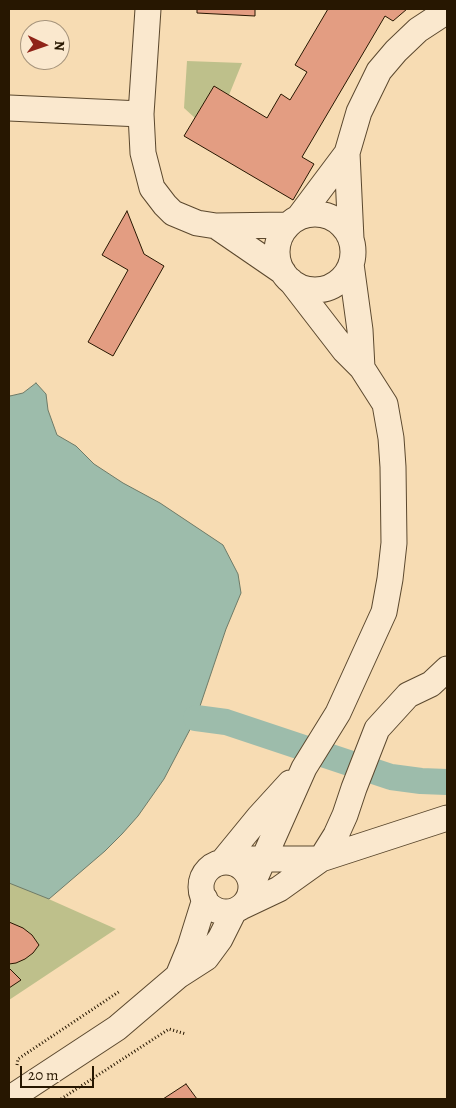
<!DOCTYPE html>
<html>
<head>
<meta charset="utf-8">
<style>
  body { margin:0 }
  #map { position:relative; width:456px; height:1108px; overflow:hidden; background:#f7dcb3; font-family:Alegreya,serif }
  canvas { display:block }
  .frame { position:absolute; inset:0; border:10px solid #271701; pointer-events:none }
  .north { position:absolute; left:20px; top:20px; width:50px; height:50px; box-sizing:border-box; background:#fae8ce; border:1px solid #a6947c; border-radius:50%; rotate:93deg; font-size:14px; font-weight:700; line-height:20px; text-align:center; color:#271701 }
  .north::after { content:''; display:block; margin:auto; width:18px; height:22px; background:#8f2418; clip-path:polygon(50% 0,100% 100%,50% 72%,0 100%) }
  .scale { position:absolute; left:20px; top:1066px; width:74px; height:22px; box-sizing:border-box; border:2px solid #271701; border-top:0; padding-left:6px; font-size:15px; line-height:18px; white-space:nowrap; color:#271701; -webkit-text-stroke:4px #fae8ce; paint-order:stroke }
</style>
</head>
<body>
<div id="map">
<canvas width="456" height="1108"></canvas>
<div class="frame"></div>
<div class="north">N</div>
<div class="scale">20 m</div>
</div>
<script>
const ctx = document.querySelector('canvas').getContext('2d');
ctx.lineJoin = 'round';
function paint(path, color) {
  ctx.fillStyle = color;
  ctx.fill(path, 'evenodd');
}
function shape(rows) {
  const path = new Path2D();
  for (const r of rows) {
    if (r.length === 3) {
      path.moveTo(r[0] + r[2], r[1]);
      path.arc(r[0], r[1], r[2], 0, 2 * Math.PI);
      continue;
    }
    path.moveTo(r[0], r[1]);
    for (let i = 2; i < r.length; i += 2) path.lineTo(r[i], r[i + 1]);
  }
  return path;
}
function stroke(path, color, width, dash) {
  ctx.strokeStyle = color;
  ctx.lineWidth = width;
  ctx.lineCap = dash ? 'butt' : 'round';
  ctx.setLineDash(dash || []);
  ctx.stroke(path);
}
const green = shape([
  [187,61,242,63,229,95,214,86,195,118,184,108],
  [9,883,15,884,116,929,9,1000]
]);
const water = shape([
  [36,383,46,394,48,410,57,435,76,446,94,464,123,483,160,503,223,545,238,574,241,593,226,629,196,718,164,779,138,816,122,834,105,851,49,899,9,883,9,394,10,396,23,393,36,383]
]);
const canal = shape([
  [196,718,226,722,391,777,421,781,447,782]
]);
const building = shape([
  [197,9,255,9,255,16,197,13,197,9],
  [328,9,407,9,393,21,385,16,302,157,314,164,293,200,184,136,214,86,267,118,281,94,290,100,307,72,295,65,328,9],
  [127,211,144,254,164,266,113,356,88,342,128,270,102,255,127,211],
  [9,922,23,928,32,935,39,945,33,953,25,959,16,963,9,964,9,922],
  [9,968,21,980,9,988,9,968],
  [186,1084,197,1099,163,1099,186,1084]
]);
const path = shape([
  [17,1065,18,1059,120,991],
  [61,1099,169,1029,186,1034]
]);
const minor = shape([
  [148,9,141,114,143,153,152,188,165,205,173,213,197,223,216,226,288,225],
  [9,108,141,114],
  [315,252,38],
  [299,217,347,153],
  [216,226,283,272],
  [351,239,347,153,359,112,379,71,396,51,418,30,447,11],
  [351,264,360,330,362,368],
  [447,669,431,684,408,695,377,729,354,788,345,815,336,835,321,859,447,818],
  [249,859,321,859],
  [223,861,259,817,290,783],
  [226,887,25],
  [252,885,304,768,338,713,384,612,390,579,394,543,393,467,391,438,385,404,362,368,345,351,291,281],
  [241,907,279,889,321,859],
  [178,976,190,947,205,899],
  [9,1099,117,1028,178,976,206,958,220,939,234,911]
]);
paint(green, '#bec08b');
paint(water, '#9dbcab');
stroke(water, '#6e7a67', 1);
stroke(canal, '#9dbcab', 26);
paint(building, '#e39d82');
stroke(building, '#271701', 1);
stroke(minor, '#5b482e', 27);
stroke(path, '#271701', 3, [1, 2.5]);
stroke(minor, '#fae8ce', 25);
</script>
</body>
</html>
